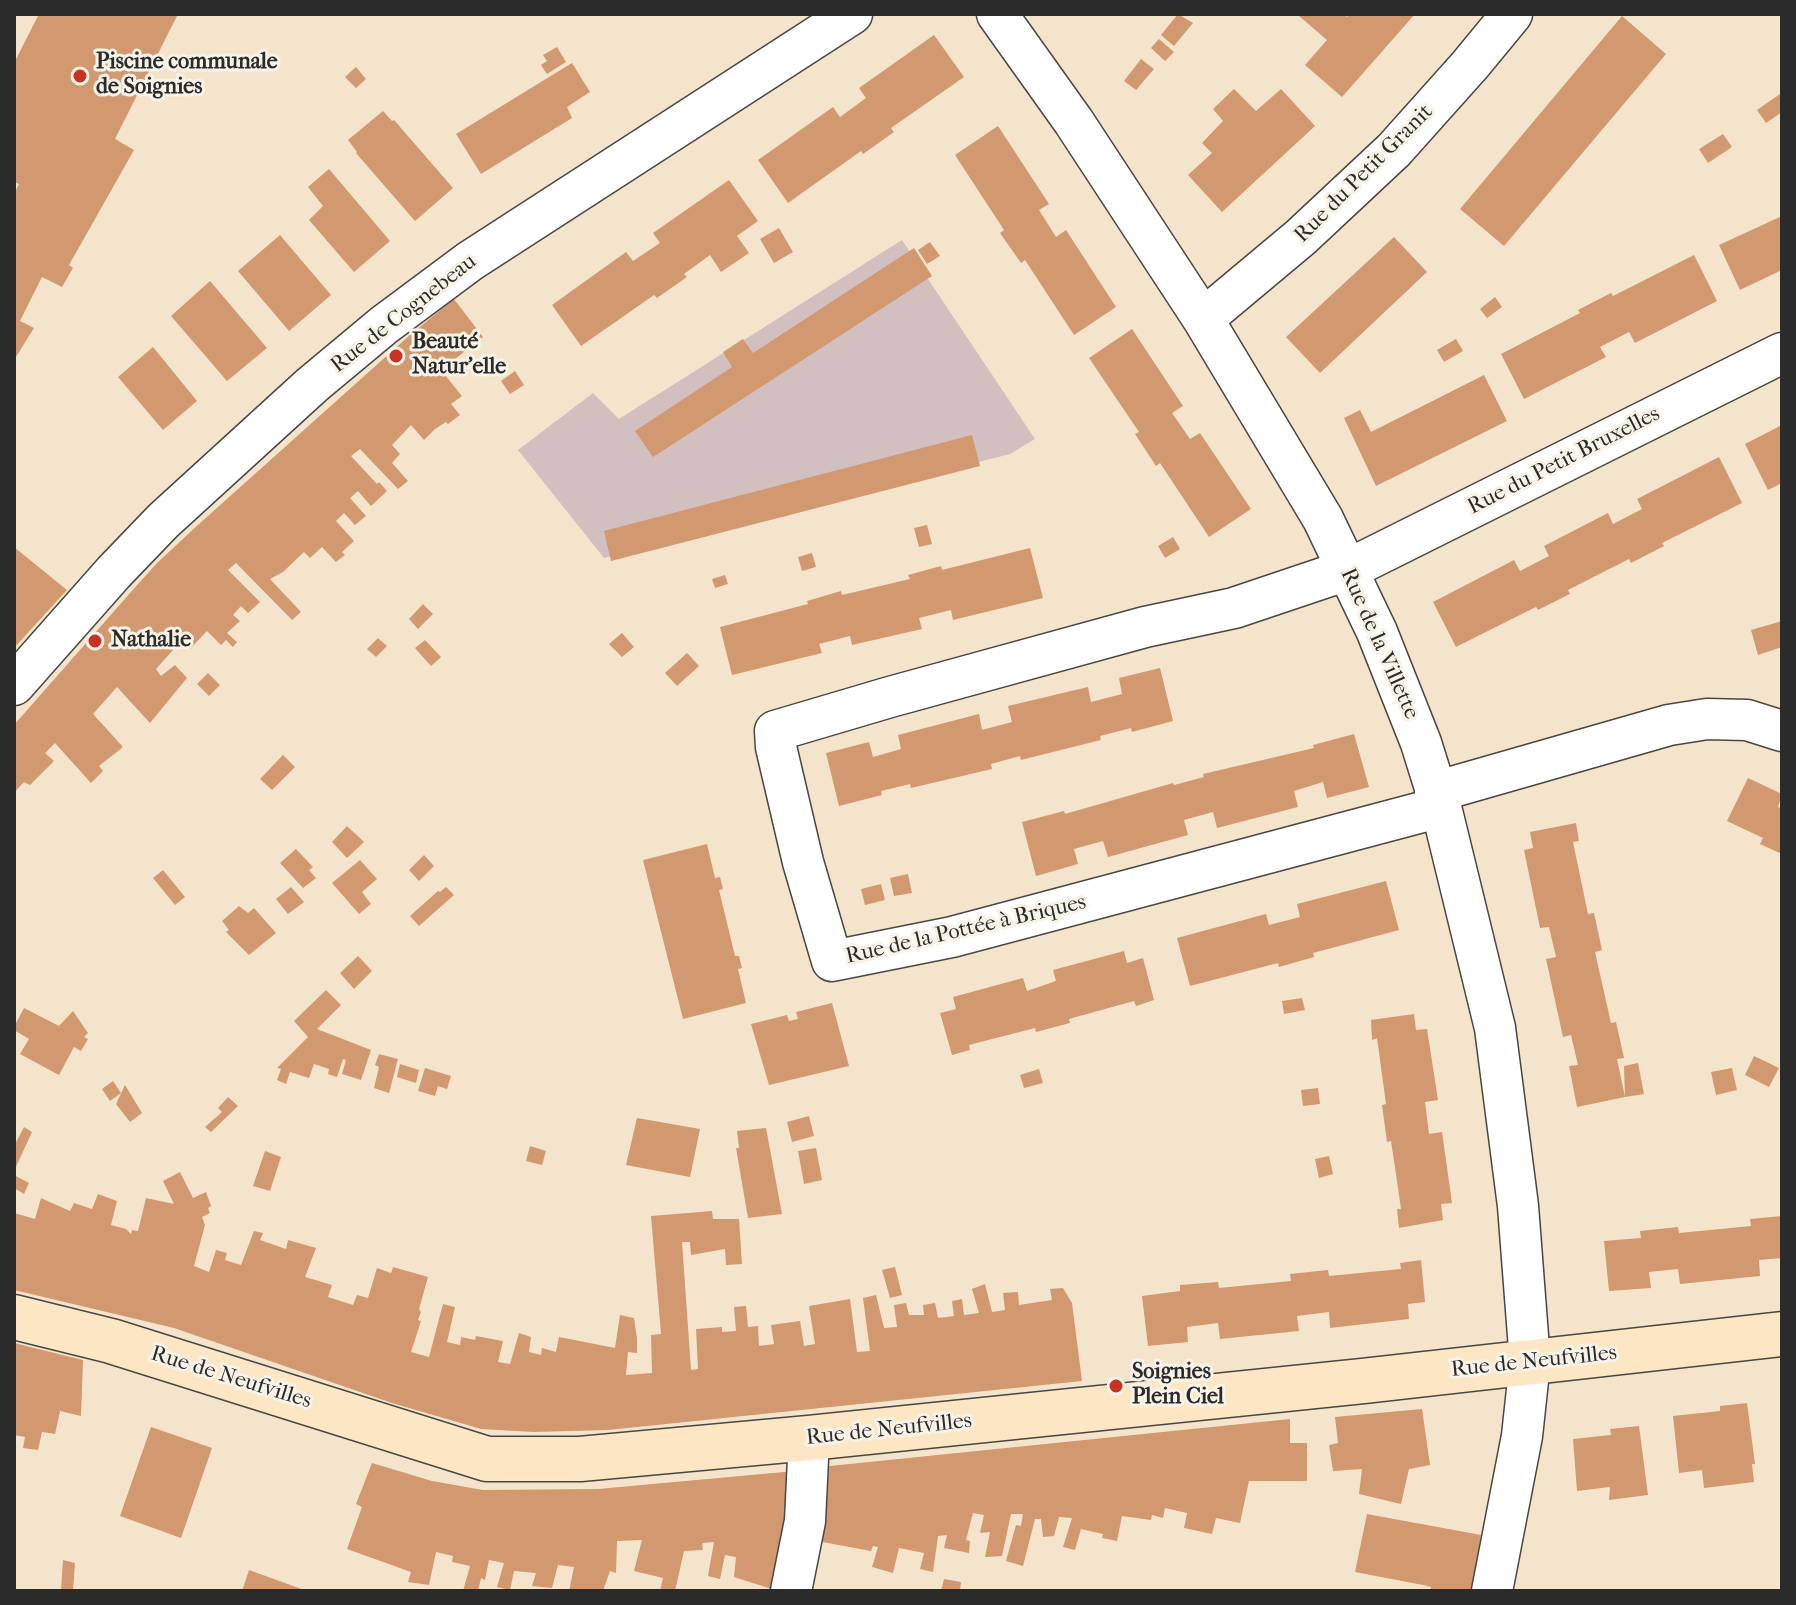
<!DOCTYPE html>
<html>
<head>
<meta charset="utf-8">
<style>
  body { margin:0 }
  #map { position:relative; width:1796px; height:1605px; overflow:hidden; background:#f5e4cc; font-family:"IM FELL French Canon",serif }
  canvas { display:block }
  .frame { position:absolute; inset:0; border:16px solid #2b2b2b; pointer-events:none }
</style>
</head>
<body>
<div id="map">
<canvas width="1796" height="1605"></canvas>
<div class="frame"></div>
</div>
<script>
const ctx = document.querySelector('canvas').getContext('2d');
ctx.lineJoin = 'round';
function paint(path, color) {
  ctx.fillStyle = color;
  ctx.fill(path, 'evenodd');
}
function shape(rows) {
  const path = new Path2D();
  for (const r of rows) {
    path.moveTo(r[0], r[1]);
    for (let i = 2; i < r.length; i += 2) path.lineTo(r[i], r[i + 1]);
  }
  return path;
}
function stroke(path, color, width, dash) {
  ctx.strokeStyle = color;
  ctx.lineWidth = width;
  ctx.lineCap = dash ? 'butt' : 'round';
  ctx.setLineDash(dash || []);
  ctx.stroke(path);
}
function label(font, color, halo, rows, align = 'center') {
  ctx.font = font + ' "IM FELL French Canon",serif';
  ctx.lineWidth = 6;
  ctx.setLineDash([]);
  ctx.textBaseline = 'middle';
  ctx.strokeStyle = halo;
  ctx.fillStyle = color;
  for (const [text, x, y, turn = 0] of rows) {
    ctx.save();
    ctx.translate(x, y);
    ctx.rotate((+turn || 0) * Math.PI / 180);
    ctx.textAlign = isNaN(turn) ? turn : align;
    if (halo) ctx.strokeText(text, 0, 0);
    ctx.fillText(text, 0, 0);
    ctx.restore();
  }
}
const industrial = shape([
  [902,240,1035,439,1010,454,604,558,518,450,593,393,619,419]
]);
const building = shape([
  [39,14,178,14,115,139,134,150,69,265,73,268,62,287,42,277,20,321,34,328,14,360,14,194,19,184,14,182,14,63],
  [1178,14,1193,23,1174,46,1161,35],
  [1301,14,1344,14,1347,17,1350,14,1415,14,1342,97,1305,65,1327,40,1299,16],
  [1622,16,1666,54,1504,246,1460,209],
  [934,35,964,77,891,128,894,132,863,154,861,151,788,203,758,160,833,107,840,117,866,98,859,88],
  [1159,39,1174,52,1165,61,1151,48],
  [557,47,566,62,547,74,541,65,547,61,543,55],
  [1141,59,1154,69,1136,90,1124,81],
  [572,63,590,92,567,107,572,118,481,174,456,134],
  [356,67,366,79,356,88,345,77],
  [1234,89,1256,111,1281,89,1315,126,1222,212,1188,175,1212,153,1202,143,1223,121,1213,109],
  [1780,94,1782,112,1766,123,1757,110],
  [383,111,392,121,394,120,453,188,415,221,356,153,357,152,348,140],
  [998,126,1049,204,1039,210,1056,237,1066,230,1116,307,1074,335,1025,260,1021,263,1000,233,1004,230,955,155],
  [1723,134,1732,147,1708,163,1699,149],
  [329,169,390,241,354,272,309,220,323,206,308,187],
  [729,180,758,221,737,236,749,253,721,272,710,255,684,274,687,277,657,298,654,295,581,346,552,305,626,252,633,261,660,243,653,233],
  [1782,216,1782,270,1740,290,1719,245],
  [779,228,793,252,774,263,760,239],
  [280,235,331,295,289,331,238,271],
  [1394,237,1427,272,1320,373,1286,337],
  [930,242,940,256,927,264,918,250],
  [914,248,932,276,653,457,635,431,732,367,723,352,743,339,753,353],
  [1694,255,1717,301,1635,343,1629,332,1600,347,1606,357,1524,399,1501,354,1580,313,1578,310,1611,293,1613,296],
  [210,281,267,348,227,381,171,316],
  [1495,297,1502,307,1487,318,1480,309],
  [454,299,483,337,441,370,462,396,451,404,460,415,448,424,446,422,435,429,424,440,411,425,392,445,400,454,392,463,408,481,398,489,360,449,351,456,377,484,379,482,387,491,371,506,358,491,350,498,366,516,355,525,344,513,336,521,354,541,342,552,345,555,336,562,322,547,310,558,304,552,283,572,270,579,301,612,292,620,236,563,228,570,260,602,248,613,241,606,233,615,240,621,227,633,237,642,233,647,226,640,221,645,207,631,190,649,182,640,156,669,161,676,175,665,187,678,150,723,117,687,93,714,123,747,99,766,103,771,91,783,55,743,45,753,54,761,30,785,24,782,14,793,14,725,130,593,157,563,199,524,410,335],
  [1132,329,1183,406,1172,413,1190,439,1200,433,1251,509,1209,537,1160,463,1156,466,1135,434,1139,432,1089,358],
  [1456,339,1463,351,1444,362,1437,350],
  [153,347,197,401,163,430,118,377],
  [515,371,524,385,510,394,501,381],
  [1484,375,1507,421,1376,486,1344,418,1360,410,1371,432],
  [1782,425,1782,483,1768,490,1745,444],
  [972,435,980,466,611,561,604,531],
  [1719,457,1742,503,1662,543,1664,546,1631,563,1629,559,1568,590,1570,594,1538,610,1536,607,1456,647,1433,602,1514,560,1520,571,1549,556,1544,546,1608,513,1613,524,1642,509,1637,499],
  [927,525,932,544,919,547,914,528],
  [1173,537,1180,549,1165,558,1158,546],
  [14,547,67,590,14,648,14,564,16,562,14,561],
  [1030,548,1043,598,953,620,951,610,919,618,922,629,852,645,850,636,819,644,822,653,732,675,720,627,808,604,807,601,841,591,842,595,910,579,908,575,941,566,942,570],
  [812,553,816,567,802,571,798,557],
  [725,575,728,584,715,588,712,579],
  [423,604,433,614,418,629,409,619],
  [1782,621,1782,647,1758,655,1751,630],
  [622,633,634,647,622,657,609,644],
  [378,638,387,646,376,657,367,649],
  [425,640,441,657,431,666,415,648],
  [687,653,699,666,677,686,665,673],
  [1160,668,1173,721,1132,732,1131,728,1100,736,1101,740,1021,760,1020,756,991,764,992,769,911,788,910,784,881,791,882,795,839,806,826,753,869,742,873,757,901,749,898,735,979,714,982,730,1012,722,1008,706,1088,687,1091,702,1122,694,1119,678],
  [208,673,220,685,209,696,197,684],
  [1354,734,1369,787,1327,798,1323,782,1294,791,1298,807,1217,828,1213,812,1184,820,1188,835,1108,857,1103,841,1074,849,1078,864,1036,876,1022,822,1064,811,1065,814,1173,783,1174,785,1204,777,1203,774,1314,748,1313,745],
  [283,755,295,767,272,790,260,779],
  [1748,778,1782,794,1778,807,1782,809,1782,854,1760,844,1763,838,1727,821],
  [1576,823,1579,841,1573,842,1588,914,1594,913,1602,950,1595,952,1611,1023,1616,1022,1624,1058,1617,1059,1625,1097,1577,1107,1569,1066,1578,1065,1571,1035,1563,1037,1546,959,1556,957,1549,927,1540,928,1524,850,1533,848,1530,832],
  [347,826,364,842,347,858,332,842],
  [707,844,715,878,720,877,723,889,719,890,735,956,739,956,742,968,738,969,746,1003,683,1019,643,860],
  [296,849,313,867,309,870,316,878,303,888,280,863],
  [424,855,434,866,419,881,409,870],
  [360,860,377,879,362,892,371,904,359,914,332,883],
  [163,870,185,897,175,905,153,878],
  [908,874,912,893,894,896,890,878],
  [1386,881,1399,930,1313,953,1314,957,1279,967,1278,963,1190,986,1177,938,1266,914,1269,925,1300,917,1297,904],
  [881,884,885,900,865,905,861,889],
  [291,887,304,902,288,914,276,899],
  [446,887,454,895,419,926,410,916,438,891,440,892],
  [239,906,248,913,254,908,276,933,249,955,226,932,229,930,222,921],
  [1124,951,1127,963,1143,958,1154,1000,1136,1006,1134,1001,1069,1019,1070,1023,1036,1032,1035,1028,969,1045,970,1050,952,1055,940,1013,956,1009,953,997,1023,978,1027,991,1056,981,1053,970],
  [358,956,372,971,354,989,340,973],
  [326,990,341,1005,317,1029,371,1050,361,1080,342,1074,346,1060,343,1059,337,1077,328,1074,329,1069,314,1064,309,1078,290,1072,286,1084,277,1080,281,1069,277,1068,308,1037,294,1021],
  [1302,998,1305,1010,1284,1014,1282,1001],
  [832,1003,849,1066,769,1085,751,1024,787,1015,789,1021,798,1019,796,1012],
  [24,1008,59,1026,73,1011,88,1033,84,1037,88,1039,81,1051,74,1047,59,1075,20,1054,29,1039,14,1030,14,1027],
  [1414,1014,1416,1030,1427,1029,1438,1100,1425,1102,1429,1134,1442,1132,1452,1203,1441,1204,1443,1220,1399,1228,1397,1209,1401,1209,1396,1174,1391,1141,1387,1142,1382,1105,1386,1104,1377,1038,1372,1040,1371,1020],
  [379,1054,398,1059,389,1093,374,1088,379,1067,375,1065],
  [1754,1056,1779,1068,1769,1087,1745,1075],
  [1638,1063,1644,1094,1625,1097,1624,1066],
  [400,1064,419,1070,416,1083,397,1077],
  [425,1068,451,1076,447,1089,438,1086,435,1096,418,1091],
  [1732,1068,1737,1090,1716,1095,1711,1072],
  [1039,1069,1043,1083,1024,1088,1020,1075],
  [113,1081,121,1093,110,1101,102,1089],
  [125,1085,142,1113,130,1122,116,1104],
  [1318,1088,1320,1104,1303,1106,1301,1090],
  [228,1097,238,1106,211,1132,205,1127,222,1112,218,1108],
  [809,1116,814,1136,792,1142,787,1122],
  [637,1118,700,1129,690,1177,626,1165],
  [24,1127,32,1132,14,1171,14,1146],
  [766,1128,782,1214,748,1218,736,1148,739,1148,737,1131],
  [530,1146,546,1151,542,1165,526,1161],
  [816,1148,822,1180,804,1184,798,1151],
  [265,1151,281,1157,270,1191,253,1186],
  [1329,1156,1333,1174,1319,1178,1315,1159],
  [180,1172,193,1198,206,1192,211,1206,208,1208,210,1213,202,1217,205,1225,194,1266,209,1272,216,1250,227,1253,225,1260,241,1265,254,1231,263,1233,260,1240,286,1249,288,1240,316,1248,305,1277,332,1285,328,1297,353,1305,357,1295,368,1298,377,1268,391,1273,393,1267,428,1277,419,1309,421,1312,418,1320,421,1321,411,1352,429,1357,443,1304,455,1307,447,1342,460,1345,461,1337,475,1340,476,1336,503,1341,498,1362,510,1364,519,1333,531,1337,529,1352,541,1355,542,1348,556,1352,559,1337,615,1348,620,1315,634,1318,637,1338,637,1353,628,1352,626,1375,652,1373,651,1335,661,1334,651,1216,712,1211,713,1219,739,1219,742,1264,726,1265,725,1249,691,1255,690,1242,682,1242,691,1370,698,1369,696,1329,722,1327,722,1332,736,1331,734,1307,746,1306,748,1327,758,1326,759,1346,774,1344,771,1325,800,1321,804,1346,815,1344,809,1306,850,1299,857,1352,870,1351,863,1298,876,1295,884,1328,897,1327,894,1305,906,1303,909,1315,924,1315,923,1305,935,1303,938,1318,954,1316,952,1301,962,1299,964,1315,979,1313,972,1289,985,1284,992,1312,1005,1310,1003,1293,1018,1292,1019,1305,1052,1300,1050,1289,1063,1288,1072,1303,1082,1381,608,1430,534,1432,481,1429,392,1403,174,1328,14,1290,14,1213,35,1219,41,1198,70,1211,74,1203,92,1209,98,1194,117,1201,111,1225,126,1229,131,1234,132,1230,138,1231,146,1198,174,1204,163,1181],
  [14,1175,29,1183,24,1194,14,1188],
  [1782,1216,1782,1258,1759,1260,1760,1276,1680,1284,1678,1269,1649,1272,1651,1288,1609,1291,1604,1241,1641,1238,1640,1231,1678,1227,1679,1233,1751,1226,1750,1219],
  [1421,1260,1425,1302,1408,1304,1409,1319,1330,1328,1329,1312,1297,1316,1299,1331,1220,1339,1218,1323,1187,1327,1188,1342,1148,1346,1142,1296,1180,1291,1180,1285,1218,1282,1219,1288,1291,1281,1290,1274,1328,1270,1329,1276,1401,1269,1400,1263],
  [895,1267,902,1295,890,1298,882,1270],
  [14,1343,83,1360,81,1416,60,1411,55,1434,42,1432,38,1450,23,1448,25,1437,14,1435],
  [1747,1403,1755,1464,1752,1464,1754,1482,1704,1488,1702,1470,1679,1473,1673,1416,1720,1411,1720,1406],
  [1422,1409,1430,1465,1409,1469,1401,1504,1359,1494,1362,1469,1333,1471,1329,1445,1338,1443,1335,1417],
  [1290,1419,1290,1443,1307,1443,1307,1481,1249,1481,1240,1523,1216,1518,1212,1534,1184,1528,1187,1513,1165,1508,1163,1518,1152,1515,1151,1520,1122,1516,1117,1541,1102,1538,1103,1534,1081,1529,1075,1550,1063,1547,1072,1518,1059,1517,1054,1536,1043,1537,1041,1519,1035,1519,1023,1566,1006,1561,1016,1525,1021,1526,1023,1514,1011,1514,1002,1556,985,1557,990,1532,980,1533,984,1515,973,1513,966,1540,970,1541,969,1553,944,1548,947,1535,938,1536,933,1572,920,1569,924,1553,899,1548,893,1573,872,1567,878,1547,873,1546,871,1551,812,1540,820,1467],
  [1639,1426,1648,1495,1609,1500,1610,1487,1577,1491,1573,1439,1611,1435,1610,1429],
  [151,1427,212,1448,181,1538,120,1516],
  [372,1463,432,1481,483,1490,598,1489,795,1471,778,1591,734,1577,736,1557,725,1555,720,1579,708,1576,714,1542,702,1543,703,1550,684,1551,675,1591,660,1591,663,1578,634,1571,642,1540,617,1541,616,1573,610,1571,603,1591,569,1591,574,1567,558,1565,552,1588,532,1586,536,1573,514,1571,510,1590,497,1587,504,1563,489,1560,485,1580,481,1578,478,1591,463,1591,470,1566,452,1562,453,1556,436,1552,429,1585,408,1582,411,1572,347,1549,362,1507,356,1504],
  [1367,1514,1481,1535,1471,1591,1430,1591,1431,1587,1423,1585,1355,1572],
  [63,1560,75,1563,73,1590,61,1590],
  [249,1570,307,1591,242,1591],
  [944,1579,961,1582,960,1591,941,1591]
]);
const minor = shape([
  [997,14,1074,122,1203,319,1323,519,1377,632,1421,743,1441,807,1495,1028,1518,1206,1530,1362,1522,1436,1492,1591],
  [1203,319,1301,237,1394,150,1470,65,1512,14],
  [14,685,114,572,163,521,312,385,384,325,470,261,852,14],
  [1435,792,1669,725,1707,719,1747,720,1782,731],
  [1441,807,952,937,832,961,803,862,776,747,775,731,890,697,1145,627,1234,608,1347,570,1782,353],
  [791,1591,805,1521,809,1438]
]);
const secondary = shape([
  [14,1317,111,1341,487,1459,580,1459,809,1438,1363,1381,1782,1334]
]);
const markers = [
  [80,76,8,"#c8321e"],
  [396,356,8,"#c8321e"],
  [95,641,8,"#c8321e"],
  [1116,1386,8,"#c8321e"]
];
const poiNames = [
  ["Piscine communale",96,63],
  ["de Soignies",96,88],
  ["Beauté",412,343],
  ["Natur'elle",412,368],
  ["Nathalie",111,641],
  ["Soignies",1132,1373],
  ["Plein Ciel",1132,1398]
];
const streetNames = [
  ["Rue du Petit Granit",1364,174,-45],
  ["Rue de Cognebeau",404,314,-38],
  ["Rue du Petit Bruxelles",1564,461,-27],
  ["Rue de la Villette",1379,644,66],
  ["Rue de la Pottée à Briques",966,930,-13],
  ["Rue de Neufvilles",1534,1362,-6],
  ["Rue de Neufvilles",231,1378,17],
  ["Rue de Neufvilles",889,1430,-6]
];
paint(industrial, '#d2bfc0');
paint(building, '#d29870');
stroke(minor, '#494743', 43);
stroke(secondary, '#494743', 47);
stroke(minor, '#fff', 40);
stroke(secondary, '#fce6c4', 44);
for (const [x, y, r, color] of markers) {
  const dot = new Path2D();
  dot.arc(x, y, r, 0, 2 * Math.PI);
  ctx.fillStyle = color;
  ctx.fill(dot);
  stroke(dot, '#f7f3e8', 3);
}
label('bold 22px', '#2b2b2b', '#f7f3e8', poiNames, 'left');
label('22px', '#2b2b2b', '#f7f3e8', streetNames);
</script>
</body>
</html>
